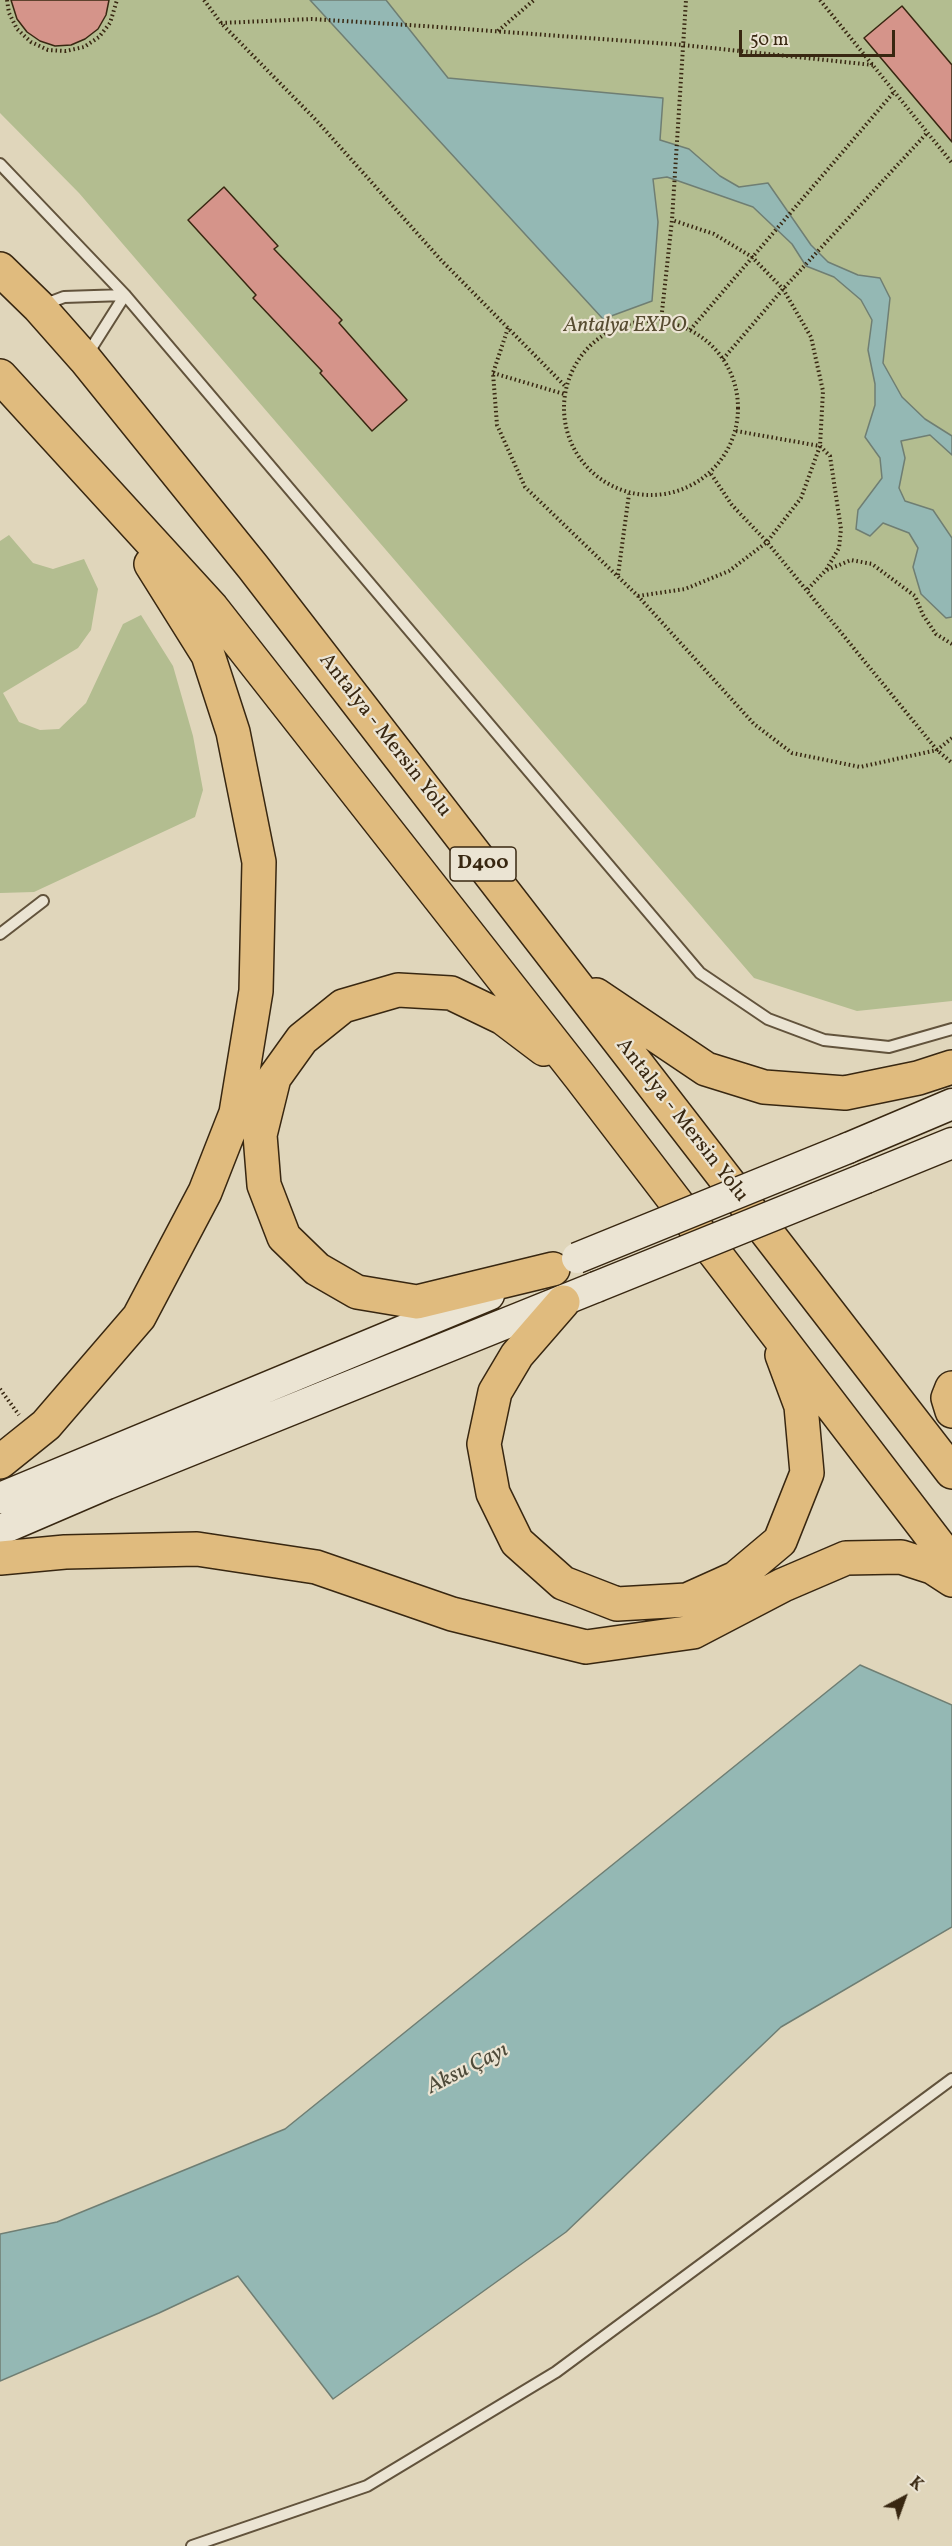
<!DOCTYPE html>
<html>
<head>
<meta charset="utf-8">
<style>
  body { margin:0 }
  #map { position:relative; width:952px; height:2546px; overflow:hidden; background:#e0d6bb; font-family:Vollkorn,serif }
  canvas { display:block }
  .north { position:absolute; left:874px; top:2468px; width:60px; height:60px; -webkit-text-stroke:4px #ebe4d3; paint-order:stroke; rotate:41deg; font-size:16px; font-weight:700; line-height:24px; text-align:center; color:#382711 }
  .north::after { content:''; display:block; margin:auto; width:21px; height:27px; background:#382711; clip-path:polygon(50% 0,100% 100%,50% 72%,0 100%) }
  .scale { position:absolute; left:739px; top:30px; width:156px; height:27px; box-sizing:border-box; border:3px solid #382711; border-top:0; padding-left:8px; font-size:18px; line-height:21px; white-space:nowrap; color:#382711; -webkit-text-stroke:4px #ebe4d3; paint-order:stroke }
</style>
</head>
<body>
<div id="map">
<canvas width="952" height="2546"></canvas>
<div class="north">K</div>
<div class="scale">50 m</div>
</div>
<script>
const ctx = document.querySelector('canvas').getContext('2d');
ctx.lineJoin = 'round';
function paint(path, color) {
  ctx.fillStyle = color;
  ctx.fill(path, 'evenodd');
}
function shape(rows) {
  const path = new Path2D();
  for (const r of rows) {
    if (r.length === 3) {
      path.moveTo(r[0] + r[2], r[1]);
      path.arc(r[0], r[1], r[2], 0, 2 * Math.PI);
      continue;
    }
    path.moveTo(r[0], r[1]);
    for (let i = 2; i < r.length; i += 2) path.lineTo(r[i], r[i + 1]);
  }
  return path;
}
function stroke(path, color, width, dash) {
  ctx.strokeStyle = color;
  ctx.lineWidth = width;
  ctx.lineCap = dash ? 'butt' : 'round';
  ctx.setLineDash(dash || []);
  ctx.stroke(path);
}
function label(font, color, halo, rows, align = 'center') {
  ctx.font = font + ' Vollkorn,serif';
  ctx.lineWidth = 4.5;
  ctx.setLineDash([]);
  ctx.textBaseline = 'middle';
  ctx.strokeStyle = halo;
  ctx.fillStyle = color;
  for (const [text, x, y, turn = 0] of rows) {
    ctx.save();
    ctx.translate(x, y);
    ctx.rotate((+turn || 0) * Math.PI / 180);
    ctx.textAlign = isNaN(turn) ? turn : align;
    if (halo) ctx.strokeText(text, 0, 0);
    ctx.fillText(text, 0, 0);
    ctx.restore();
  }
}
const green = shape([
  [0,0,952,0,952,1001,857,1011,754,978,79,193,0,113],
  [9,535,33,563,53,569,84,559,98,589,91,630,78,648,3,693,19,722,40,730,59,729,86,703,123,624,141,615,173,666,193,736,203,790,195,817,34,892,0,893,0,541]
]);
const water = shape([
  [310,0,386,0,448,78,663,98,660,140,689,149,720,176,739,187,768,183,811,245,828,262,858,275,880,278,890,298,883,363,902,397,925,419,952,436,952,455,930,435,901,441,905,458,899,488,905,501,933,510,952,538,952,617,946,618,921,594,913,567,918,548,909,533,883,523,870,536,856,529,858,510,882,478,880,458,865,437,875,405,875,384,868,350,872,320,861,300,834,277,806,266,792,244,753,207,667,177,653,179,658,222,652,301,603,319,310,0],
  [860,1665,952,1705,952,1927,781,2027,566,2232,333,2399,238,2276,159,2313,0,2381,0,2234,57,2222,285,2129,860,1665]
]);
const building = shape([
  [11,0,109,0,106,15,98,29,85,39,71,45,55,46,40,41,27,32,17,19,11,0],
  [902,6,952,65,952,142,864,38,902,6],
  [224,187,278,246,274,249,342,320,339,323,407,400,372,431,320,373,322,371,253,298,256,295,188,220,224,187]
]);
const path = shape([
  [7,0,9,13,17,29,31,42,48,50,66,51,84,47,99,37,110,23,117,0],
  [204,0,221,23,316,120,441,260,566,387],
  [820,0,952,163],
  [221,23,311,19,424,26,683,45,873,65],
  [498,31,534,0],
  [651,408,87],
  [661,321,672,220,686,0],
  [508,328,493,373,497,425,525,487,638,596,754,724,792,753,860,767,937,750,952,738],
  [690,330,894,92],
  [723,359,783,289,927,133],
  [493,373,564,394],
  [736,431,820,446,830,456,841,529,839,548,826,570,806,591],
  [711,474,732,505,767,542,937,750,952,763],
  [827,570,851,560,872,564,915,596,923,615,936,634,952,644],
  [618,575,629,494],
  [638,596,685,589,729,571,767,542,801,498,820,446,823,391,811,337,783,289,752,257,714,234,672,220],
  [0,1389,19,1415]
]);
const lane = shape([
  [0,164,125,295,700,973,768,1019,824,1040,889,1047,952,1029],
  [43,305,64,297,125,295],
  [87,355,125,295],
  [0,934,43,901],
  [192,2546,367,2486,556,2372,952,2079]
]);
const secondary = shape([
  [848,1148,952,1104],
  [866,1178,952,1143],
  [0,1498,489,1295],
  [0,1530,107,1484,596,1287]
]);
const highway = shape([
  [0,269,39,307,85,359,253,567,952,1472],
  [0,376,212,608,581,1078,952,1563],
  [596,995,706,1069,764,1087,845,1093,918,1078,952,1067],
  [544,1049,503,1018,451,993,398,990,343,1006,302,1039,274,1078,260,1135,264,1185,284,1237,317,1269,357,1292,417,1302,553,1269],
  [563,1302,517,1355,495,1392,484,1444,493,1493,517,1542,563,1583,617,1604,687,1600,736,1578,780,1541,807,1473,801,1406,782,1355],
  [952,1388,948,1398,952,1411],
  [0,1462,46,1425,139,1317,205,1192,236,1113,256,991,259,862,233,732,208,655,151,564],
  [0,1558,65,1552,197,1549,316,1567,452,1614,586,1647,693,1632,783,1585,846,1558,901,1557,932,1567,952,1580]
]);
const secondaryBridge = shape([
  [577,1258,848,1148],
  [596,1287,866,1178]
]);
const shields = [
  [483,864,66]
];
const shieldNames = [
  ["D400",483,864]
];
const parkNames = [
  ["Antalya EXPO",625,327]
];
const streetNames = [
  ["Antalya - Mersin Yolu",384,736,52],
  ["Antalya - Mersin Yolu",681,1121,52]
];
const waterNames = [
  ["Aksu Çayı",468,2070,-27]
];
paint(green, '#b3bd90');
paint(water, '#94b8b4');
stroke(water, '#6f7e73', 1.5);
paint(building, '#d5948a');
stroke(building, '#382711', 1.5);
stroke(lane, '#62533c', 14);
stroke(secondary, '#382711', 33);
stroke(highway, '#382711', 36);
stroke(path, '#382711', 4, [1.5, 3]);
stroke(lane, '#ebe4d3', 10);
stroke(secondary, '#ebe4d3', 30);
stroke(highway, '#e0bb7e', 33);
stroke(secondaryBridge, '#382711', 33, []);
stroke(secondaryBridge, '#ebe4d3', 30);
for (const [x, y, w] of shields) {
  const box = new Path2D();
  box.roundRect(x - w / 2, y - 17, w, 34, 4.5);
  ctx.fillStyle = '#ebe4d3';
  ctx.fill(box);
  stroke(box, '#382711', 1.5);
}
label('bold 20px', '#382711', null, shieldNames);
label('italic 21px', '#574c31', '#ebe4d3', parkNames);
label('21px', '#382711', '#ebe4d3', streetNames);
label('italic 22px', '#4f4b3a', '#ebe4d3', waterNames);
</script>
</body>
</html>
